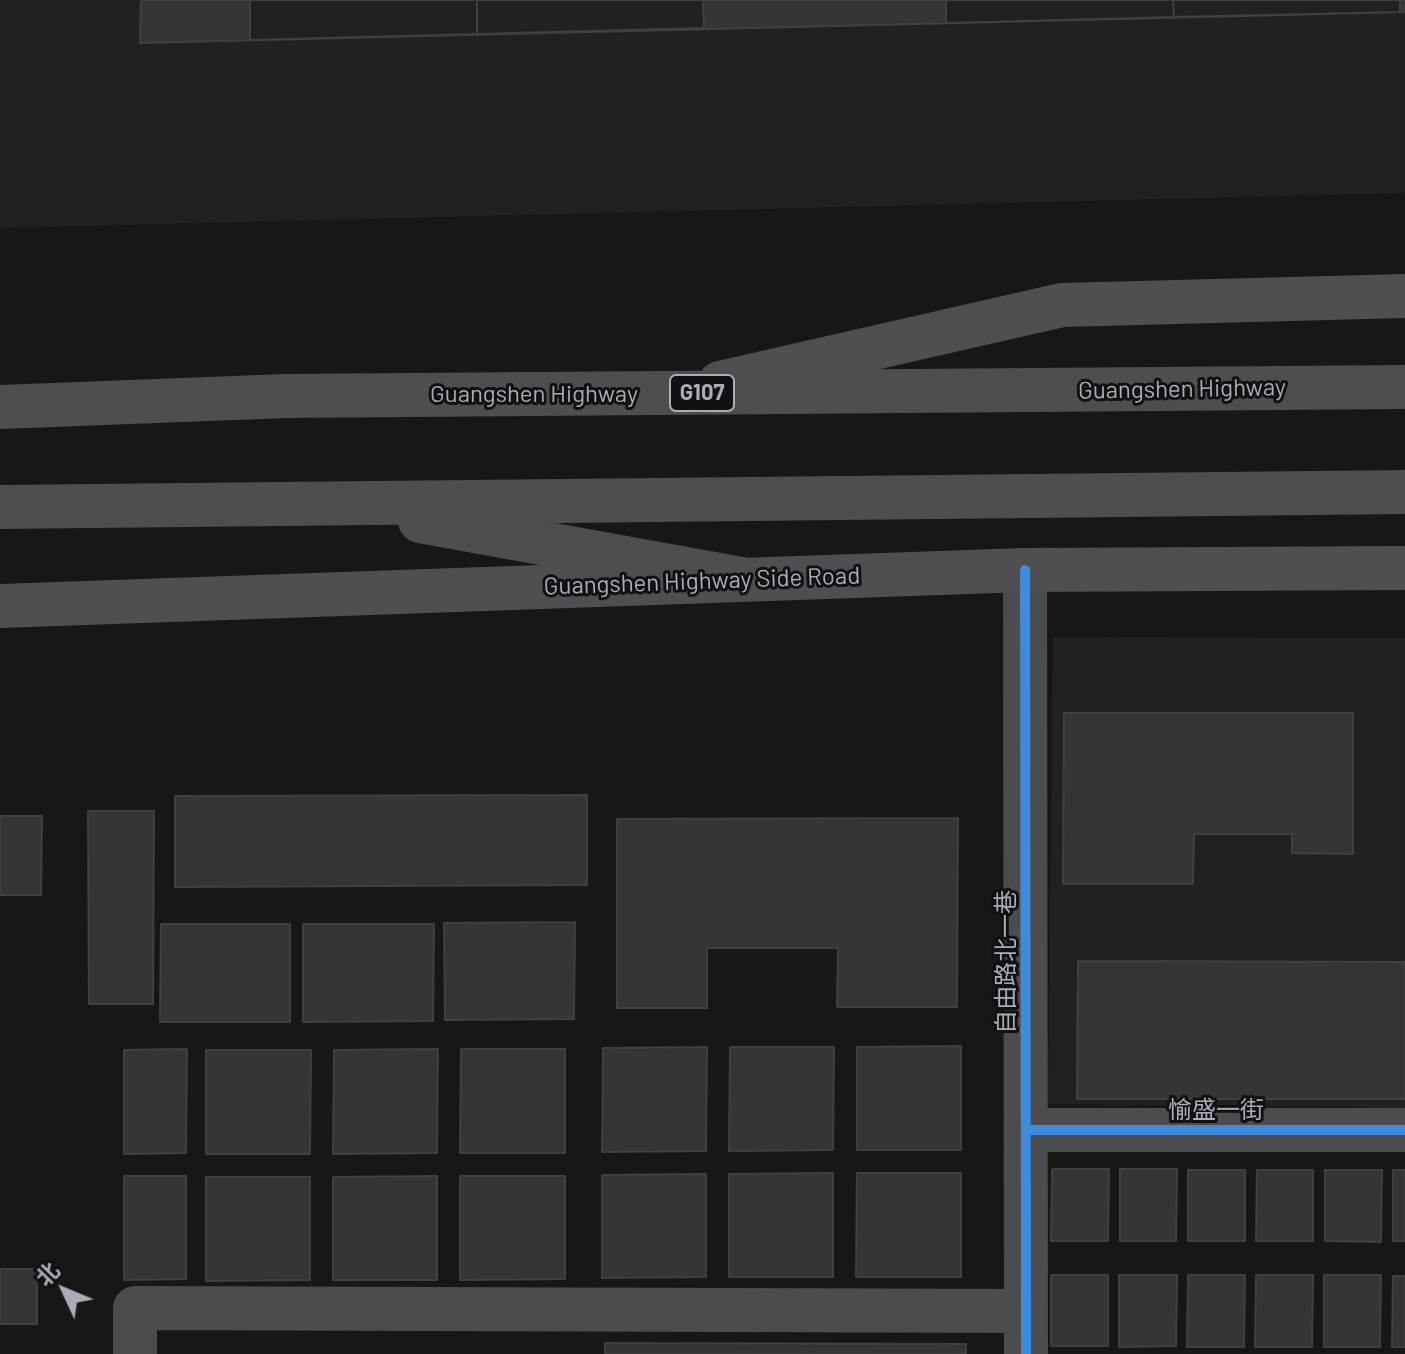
<!DOCTYPE html>
<html>
<head>
<meta charset="utf-8">
<style>
  body { margin:0 }
  #map { position:relative; width:1405px; height:1354px; overflow:hidden; background:#171717; font-family:Barlow,"Noto Sans SC",sans-serif }
  canvas { display:block }
  .north { position:absolute; left:24px; top:1250px; width:80px; height:80px; -webkit-text-stroke:6px #111113; paint-order:stroke; rotate:314deg; font-size:22px; font-weight:700; line-height:32px; text-align:center; color:#a8adb8 }
  .north::after { content:''; display:block; margin:auto; width:28px; height:36px; background:#a8adb8; clip-path:polygon(50% 0,100% 100%,50% 72%,0 100%) }
</style>
</head>
<body>
<div id="map">
<canvas width="1405" height="1354"></canvas>
<div class="north">北</div>
</div>
<script>
const ctx = document.querySelector('canvas').getContext('2d');
ctx.lineJoin = 'round';
function paint(path, color) {
  ctx.fillStyle = color;
  ctx.fill(path, 'evenodd');
}
function shape(rows) {
  const path = new Path2D();
  for (const r of rows) {
    path.moveTo(r[0], r[1]);
    for (let i = 2; i < r.length; i += 2) path.lineTo(r[i], r[i + 1]);
  }
  return path;
}
function stroke(path, color, width, dash) {
  ctx.strokeStyle = color;
  ctx.lineWidth = width;
  ctx.lineCap = dash ? 'butt' : 'round';
  ctx.setLineDash(dash || []);
  ctx.stroke(path);
}
function label(font, color, halo, rows, align = 'center') {
  ctx.font = font + ' Barlow,"Noto Sans SC",sans-serif';
  ctx.lineWidth = 6;
  ctx.setLineDash([]);
  ctx.textBaseline = 'middle';
  ctx.strokeStyle = halo;
  ctx.fillStyle = color;
  for (const [text, x, y, turn = 0] of rows) {
    ctx.save();
    ctx.translate(x, y);
    ctx.rotate((+turn || 0) * Math.PI / 180);
    ctx.textAlign = isNaN(turn) ? turn : align;
    if (halo) ctx.strokeText(text, 0, 0);
    ctx.fillText(text, 0, 0);
    ctx.restore();
  }
}
const built = shape([
  [0,0,1405,0,1405,193,0,228],
  [1053,637,1405,638,1405,1108,1048,1104]
]);
const building = shape([
  [141,0,1405,0,1405,12,140,43,141,0],
  [250,0,477,0,477,34,250,40,250,0],
  [477,0,703,0,704,28,477,34,477,0],
  [946,0,1173,0,1174,17,946,23,946,0],
  [1173,0,1400,0,1400,12,1174,17,1173,0],
  [1064,713,1353,713,1353,854,1292,853,1292,834,1194,834,1193,884,1063,884,1064,713],
  [587,795,587,885,175,887,175,796,587,795],
  [88,811,154,811,153,1004,89,1004,88,811],
  [0,816,42,816,41,895,0,895,0,816],
  [958,818,957,1007,837,1007,838,948,707,948,707,1008,617,1008,617,819,958,818],
  [575,922,574,1019,445,1020,444,923,575,922],
  [161,924,290,924,290,1022,160,1022,161,924],
  [303,924,434,924,433,1021,303,1022,303,924],
  [1078,961,1405,962,1405,1099,1077,1099,1078,961],
  [961,1046,961,1150,857,1150,857,1047,961,1046],
  [707,1047,706,1151,602,1152,603,1048,707,1047],
  [730,1047,834,1047,833,1150,729,1151,730,1047],
  [187,1049,186,1153,124,1154,124,1050,187,1049],
  [438,1049,437,1153,333,1154,334,1050,438,1049],
  [461,1049,565,1049,565,1153,460,1153,461,1049],
  [206,1050,311,1050,310,1154,206,1154,206,1050],
  [1052,1169,1109,1169,1108,1241,1051,1241,1052,1169],
  [1120,1169,1177,1169,1176,1241,1120,1241,1120,1169],
  [1188,1170,1245,1170,1245,1241,1188,1241,1188,1170],
  [1257,1170,1313,1170,1313,1241,1256,1241,1257,1170],
  [1325,1170,1382,1170,1381,1242,1325,1241,1325,1170],
  [1393,1170,1405,1170,1405,1241,1393,1241,1393,1170],
  [833,1173,833,1277,729,1277,729,1174,833,1173],
  [857,1173,961,1173,961,1277,856,1277,857,1173],
  [706,1174,706,1277,602,1278,602,1175,706,1174],
  [124,1176,186,1176,186,1279,124,1280,124,1176],
  [437,1176,437,1280,333,1280,333,1177,437,1176],
  [460,1176,565,1176,565,1279,460,1280,460,1176],
  [206,1177,310,1177,310,1280,206,1281,206,1177],
  [0,1269,37,1269,37,1324,0,1324,0,1269],
  [1051,1275,1108,1275,1108,1346,1051,1346,1051,1275],
  [1119,1275,1177,1275,1176,1346,1119,1347,1119,1275],
  [1188,1275,1245,1275,1244,1347,1187,1347,1188,1275],
  [1256,1275,1313,1275,1312,1347,1255,1347,1256,1275],
  [1324,1275,1381,1275,1380,1347,1324,1347,1324,1275],
  [1393,1276,1405,1276,1405,1347,1392,1347,1393,1276],
  [605,1343,966,1344,966,1354,605,1354,605,1343]
]);
const minor = shape([
  [1025,570,1026,1354],
  [1026,1130,1405,1130],
  [135,1354,135,1308,1026,1311]
]);
const major = shape([
  [720,383,1062,305,1405,296],
  [0,606,1025,570,1405,568]
]);
const highway = shape([
  [0,407,286,396,1405,387],
  [0,507,1405,492],
  [420,521,741,579]
]);
const cycleway = shape([
  [1025,570,1026,1354],
  [1026,1130,1405,1130]
]);
const shields = [
  [702,393,64]
];
const shieldNames = [
  ["G107",702,393]
];
const streetNames = [
  ["Guangshen Highway",1182,389,-1],
  ["Guangshen Highway",534,394],
  ["Guangshen Highway Side Road",702,581,-2],
  ["自由路北一巷",1006,962,-90],
  ["愉盛一街",1216,1110]
];
paint(built, '#212123');
paint(building, '#353536');
stroke(building, '#3f4043', 2);
stroke(minor, '#4b4c50', 44);
stroke(major, '#4d4f52', 44);
stroke(highway, '#4e4e51', 44);
stroke(cycleway, '#408adc', 10);
for (const [x, y, w] of shields) {
  const box = new Path2D();
  box.roundRect(x - w / 2, y - 18, w, 36, 6);
  ctx.fillStyle = '#111113';
  ctx.fill(box);
  stroke(box, '#a8adb8', 2);
}
label('bold 22px', '#a8adb8', null, shieldNames);
label('24px', '#a8adb8', '#111113', streetNames);
</script>
</body>
</html>
